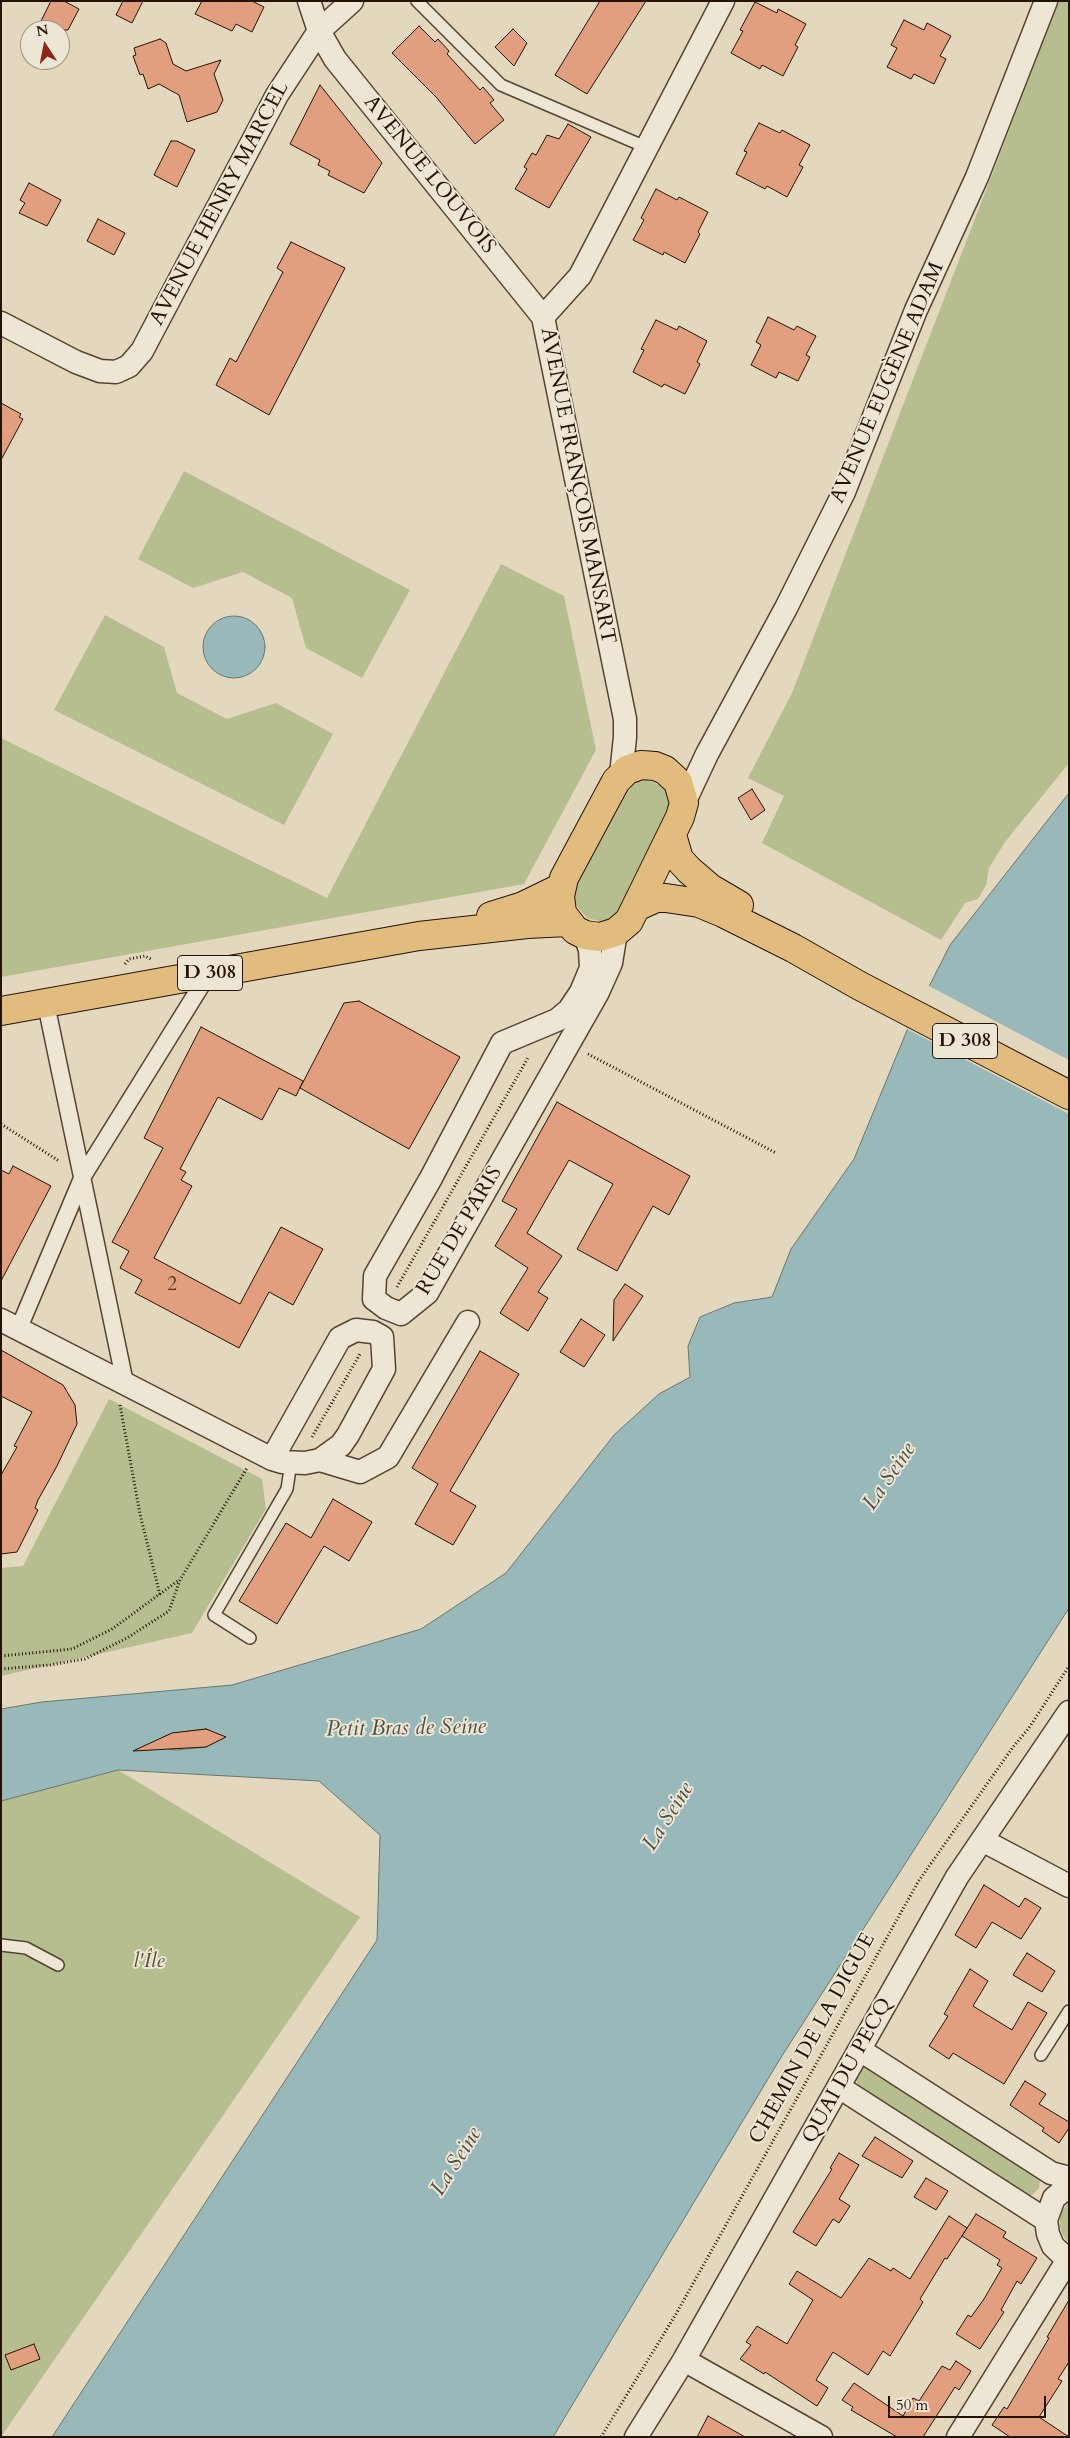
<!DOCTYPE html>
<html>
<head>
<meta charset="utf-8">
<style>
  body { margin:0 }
  #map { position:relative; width:1070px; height:2438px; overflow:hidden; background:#e3d8be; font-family:Cardo,serif }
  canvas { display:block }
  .frame { position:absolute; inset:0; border:2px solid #251301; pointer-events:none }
  .north { position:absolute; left:20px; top:20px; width:50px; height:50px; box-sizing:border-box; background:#ede6d5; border:1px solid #9d9280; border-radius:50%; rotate:349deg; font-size:14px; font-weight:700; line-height:20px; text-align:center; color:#251301 }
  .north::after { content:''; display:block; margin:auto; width:18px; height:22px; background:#8f2418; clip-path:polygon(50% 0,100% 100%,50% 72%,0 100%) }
  .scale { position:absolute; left:888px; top:2396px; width:158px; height:22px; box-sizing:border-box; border:2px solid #251301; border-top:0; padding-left:6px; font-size:15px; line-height:18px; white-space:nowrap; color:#251301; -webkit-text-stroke:4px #ede6d5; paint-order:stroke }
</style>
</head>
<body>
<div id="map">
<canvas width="1070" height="2438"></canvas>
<div class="frame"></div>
<div class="north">N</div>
<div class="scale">50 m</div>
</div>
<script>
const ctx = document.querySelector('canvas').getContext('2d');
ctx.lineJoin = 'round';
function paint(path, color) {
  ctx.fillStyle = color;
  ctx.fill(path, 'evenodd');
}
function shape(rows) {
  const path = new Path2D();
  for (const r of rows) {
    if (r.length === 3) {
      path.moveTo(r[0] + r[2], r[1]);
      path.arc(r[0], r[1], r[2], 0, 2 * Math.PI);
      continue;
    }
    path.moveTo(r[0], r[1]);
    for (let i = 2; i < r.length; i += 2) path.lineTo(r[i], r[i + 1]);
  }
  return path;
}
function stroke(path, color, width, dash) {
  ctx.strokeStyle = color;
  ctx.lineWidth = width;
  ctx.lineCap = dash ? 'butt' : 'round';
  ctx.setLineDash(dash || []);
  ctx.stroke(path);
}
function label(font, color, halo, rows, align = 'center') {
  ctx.font = font + ' Cardo,serif';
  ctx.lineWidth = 4;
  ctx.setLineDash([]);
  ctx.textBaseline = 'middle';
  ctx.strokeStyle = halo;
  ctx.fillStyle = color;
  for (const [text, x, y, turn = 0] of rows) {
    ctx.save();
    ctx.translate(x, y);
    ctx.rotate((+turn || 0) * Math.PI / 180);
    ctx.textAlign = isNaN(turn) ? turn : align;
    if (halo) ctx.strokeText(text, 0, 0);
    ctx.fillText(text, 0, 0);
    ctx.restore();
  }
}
const green = shape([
  [1059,1,1069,1,1069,763,1005,842,989,868,986,885,978,899,965,903,941,940,762,843,784,796,748,778,792,693],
  [184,471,410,590,362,678,306,648,292,598,243,572,193,588,138,559],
  [501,564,564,596,596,750,524,884,1,977,1,738,327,898],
  [105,615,164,647,177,693,227,719,276,703,333,734,284,825,54,710],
  [639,780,648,780,664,787,672,803,621,910,608,920,599,921,587,918,575,904,573,898,576,884,625,790],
  [109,1399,262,1479,266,1509,192,1633,1,1676,1,1568,23,1566],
  [118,1770,360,1917,1,2437,1,1801],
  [864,2067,868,2067,1040,2178,1039,2188,1032,2195,1027,2195,858,2087,856,2077],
  [1069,2201,1069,2243,1062,2234,1060,2226,1060,2215]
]);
const water = shape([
  [234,647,31],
  [1069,793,1069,1608,780,2059,553,2437,52,2437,377,1940,380,1835,319,1781,118,1770,1,1801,1,1709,42,1702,232,1685,421,1629,506,1573,614,1435,659,1394,690,1377,688,1346,700,1317,734,1303,772,1297,791,1249,854,1159,908,1028,950,945,1069,793],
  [206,1729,221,1737,206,1747,176,1750,161,1748,159,1740,165,1736,173,1733,206,1729]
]);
const pier = shape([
  [927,985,1069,1060,1069,1114,905,1028]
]);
const building = shape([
  [51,1,64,1,79,9,68,30,49,30,39,25,51,1],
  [123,1,143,1,132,23,116,15,123,1],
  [202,1,252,1,264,7,252,32,236,24,232,31,195,14,202,1],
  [600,1,646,1,587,94,555,75,600,1],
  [755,2,777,13,778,9,806,24,795,45,798,47,783,76,762,65,760,69,731,53,743,31,740,30,755,2],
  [904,20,924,30,927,23,951,36,940,56,946,59,934,84,914,74,911,79,887,67,897,48,891,45,904,20],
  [419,26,435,42,438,39,449,51,447,54,480,90,483,87,494,100,490,103,504,120,475,144,436,97,392,53,419,26],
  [513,29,527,43,514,66,495,47,513,29],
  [160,39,166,43,173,64,186,71,221,60,214,74,223,100,217,112,187,122,179,95,159,84,148,89,143,74,140,75,133,56,136,55,134,48,160,39],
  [320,85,382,163,364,193,328,175,330,171,318,165,320,160,290,144,320,85],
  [759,123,780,133,782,130,810,145,799,165,803,167,787,197,767,186,765,189,736,174,747,152,744,151,759,123],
  [568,124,591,137,549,208,515,189,527,169,524,167,532,153,536,155,547,135,559,139,568,124],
  [171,141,177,141,195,150,177,187,154,175,171,141],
  [29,183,61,200,47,226,19,213,25,203,20,200,29,183],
  [656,189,677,200,679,197,708,212,698,232,700,234,685,263,664,252,663,255,633,240,644,220,641,218,656,189],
  [98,219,125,233,114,255,87,241,98,219],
  [291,242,345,268,269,415,216,385,230,358,236,362,283,272,277,268,291,242],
  [768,317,794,330,797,326,816,336,806,355,810,357,798,381,779,372,776,378,751,365,761,345,756,342,768,317],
  [656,320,677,330,679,326,707,341,697,362,700,364,685,394,664,384,662,387,633,372,644,350,641,349,656,320],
  [1,403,21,414,19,417,23,419,1,460,1,403],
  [752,789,765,810,751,820,738,798,752,789],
  [359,1001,460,1057,409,1149,300,1088,344,1003,359,1001],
  [201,1027,303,1081,296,1096,279,1088,262,1120,218,1097,180,1169,186,1172,181,1180,192,1186,154,1258,240,1304,281,1227,323,1249,293,1305,269,1292,239,1348,135,1293,142,1280,120,1268,129,1251,112,1242,163,1148,144,1138,201,1027],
  [557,1102,690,1176,669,1215,653,1206,617,1271,577,1249,613,1184,569,1160,527,1233,562,1256,538,1292,548,1298,528,1331,500,1313,528,1268,495,1246,517,1209,502,1201,557,1102],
  [13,1166,51,1186,1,1281,1,1170,9,1174,13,1166],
  [625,1284,643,1296,613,1341,614,1300,625,1284],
  [581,1319,605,1335,584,1367,560,1352,581,1319],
  [1,1350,63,1385,75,1405,77,1424,57,1466,38,1500,35,1508,38,1510,17,1552,1,1554,1,1475,17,1447,14,1446,32,1412,1,1396,1,1350],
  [480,1351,519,1374,450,1491,476,1506,453,1545,415,1524,438,1484,412,1468,480,1351],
  [333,1499,372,1522,349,1561,324,1546,277,1624,239,1601,286,1523,311,1538,333,1499],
  [206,1729,226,1737,206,1747,133,1751,172,1733,206,1729],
  [984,1885,1019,1907,1025,1898,1041,1908,1021,1939,992,1922,976,1948,955,1935,984,1885],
  [1027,1953,1055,1971,1042,1992,1013,1975,1027,1953],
  [970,1969,988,1981,973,2006,1012,2030,1028,2002,1047,2013,1004,2084,953,2053,949,2059,929,2046,948,2016,944,2014,970,1969],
  [1025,2081,1046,2094,1039,2104,1069,2122,1069,2128,1059,2143,1042,2131,1044,2128,1010,2105,1025,2081],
  [875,2137,913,2161,902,2178,862,2156,875,2137],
  [839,2153,859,2165,839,2199,850,2206,839,2223,833,2219,816,2246,793,2232,832,2169,830,2168,839,2153],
  [926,2178,948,2191,936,2210,914,2197,926,2178],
  [976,2214,1006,2232,1003,2237,1037,2258,1021,2284,1017,2281,1001,2310,1004,2312,980,2349,956,2334,968,2315,971,2317,984,2299,1002,2268,997,2265,1000,2260,962,2236,976,2214],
  [949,2216,967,2228,947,2259,945,2258,920,2299,923,2302,890,2356,883,2351,868,2375,833,2352,816,2380,828,2388,817,2406,765,2372,764,2374,740,2359,751,2345,746,2342,757,2326,787,2344,813,2300,789,2284,797,2271,841,2298,869,2258,891,2271,893,2268,910,2279,949,2216],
  [1069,2300,1069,2362,1058,2379,1062,2381,1039,2417,1069,2437,1010,2437,992,2425,1004,2407,1007,2409,1049,2338,1047,2337,1069,2300],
  [34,2344,40,2359,11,2370,5,2355,34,2344],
  [956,2361,971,2371,959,2390,955,2387,923,2437,897,2437,851,2410,853,2407,842,2400,854,2383,903,2416,913,2398,919,2401,942,2366,950,2370,956,2361],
  [708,2416,745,2437,697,2437,708,2416]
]);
const path = shape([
  [125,964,129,959,145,956,151,959],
  [588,1054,776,1153],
  [1,1124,59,1161],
  [397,1287,529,1056],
  [120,1405,140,1514,160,1595],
  [312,1437,360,1354],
  [1,1656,72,1649,112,1629,179,1580],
  [1,1669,50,1665,85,1659,127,1638,169,1611,180,1580,247,1468],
  [601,2437,676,2314,918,1882,1013,1747,1029,1728,1069,1666]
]);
const service = shape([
  [417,1,501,85,648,148],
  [250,1638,214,1615,287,1489,291,1462],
  [1,1945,26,1948,58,1965],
  [1041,2055,1069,2011]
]);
const pedestrian = shape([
  [46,1004,125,1383],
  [19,1328,83,1176,209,973]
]);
const minor = shape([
  [309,1,319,31,335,59,543,317,625,719,625,737,621,775],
  [543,317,580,276,723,1],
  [1,323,76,362,100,371,116,372,129,366,142,351,277,95,319,31,352,1],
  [684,803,707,754,786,608,844,492,916,310,977,177,1046,1],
  [585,935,590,950,591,968,581,992,569,1010,557,1020,502,1043,431,1178,375,1276,374,1299,386,1308,401,1314,427,1293,598,992,611,963,616,932],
  [1,1320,272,1459],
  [356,1330,373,1332,382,1337,384,1369,348,1435,341,1445,320,1460,305,1463,282,1462,272,1459,340,1338,356,1330],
  [320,1460,360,1472,388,1457,468,1322],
  [982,1840,1069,1886],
  [860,2050,1051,2173,1069,2178],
  [839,2087,1046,2220],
  [1069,2186,1054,2198,1046,2220,1048,2234,1053,2246,1069,2261],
  [684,2360,821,2437],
  [636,2437,684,2360,957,1877,1069,1712],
  [958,2437,1067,2261]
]);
const primary = shape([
  [641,765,655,766,665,770,678,782,684,803,680,817,629,921,616,932,600,937,585,935,575,930,562,913,560,896,564,878,616,781,627,770,641,765],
  [672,835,679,859,689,870,710,888,739,905],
  [636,907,656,898,666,898,699,903,723,913,793,948,860,986,1069,1095],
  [491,916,523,906,562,887],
  [1,1011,419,936,527,924,568,922]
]);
const numberNames = [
  ["2",172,1286]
];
const shields = [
  [210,973,65],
  [965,1041,65]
];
const shieldNames = [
  ["D 308",210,973],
  ["D 308",965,1041]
];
const streetNames = [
  ["AVENUE LOUVOIS",429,175,51],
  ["AVENUE HENRY MARCEL",220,204,-62],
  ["AVENUE EUGÈNE ADAM",888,383,-67],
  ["AVENUE FRANÇOIS MANSART",577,486,79],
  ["RUE DE PARIS",460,1231,-59],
  ["CHEMIN DE LA DIGUE",813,2039,-61],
  ["QUAI DU PECQ",848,2071,-61]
];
const parkNames = [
  ["l'Île",149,1962]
];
const waterNames = [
  ["La Seine",890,1477,-56],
  ["Petit Bras de Seine",406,1729,-1],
  ["La Seine",669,1817,-58],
  ["La Seine",457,2162,-58]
];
paint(green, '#b6be90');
paint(water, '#98b8ba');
stroke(water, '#6a7670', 1);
paint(pier, '#e3d8be');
paint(building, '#e19f80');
stroke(building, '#251301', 1);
stroke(service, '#544430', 14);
stroke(pedestrian, '#544430', 19);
stroke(minor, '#544430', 25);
stroke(primary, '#251301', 30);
stroke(path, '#251301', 3, [1, 2.5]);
stroke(service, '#ede6d5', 11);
stroke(pedestrian, '#ede6d5', 16);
stroke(minor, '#ede6d5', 22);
stroke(primary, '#e2bc7f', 28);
label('19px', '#543621', null, numberNames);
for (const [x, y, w] of shields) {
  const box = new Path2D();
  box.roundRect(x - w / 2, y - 17.5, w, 35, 4);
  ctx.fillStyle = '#ede6d5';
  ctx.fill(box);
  stroke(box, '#251301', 1);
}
label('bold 20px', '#251301', null, shieldNames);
label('21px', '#251301', '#ede6d5', streetNames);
label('italic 21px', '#584f33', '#ede6d5', parkNames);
label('italic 22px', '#4d4d42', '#ede6d5', waterNames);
</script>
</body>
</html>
